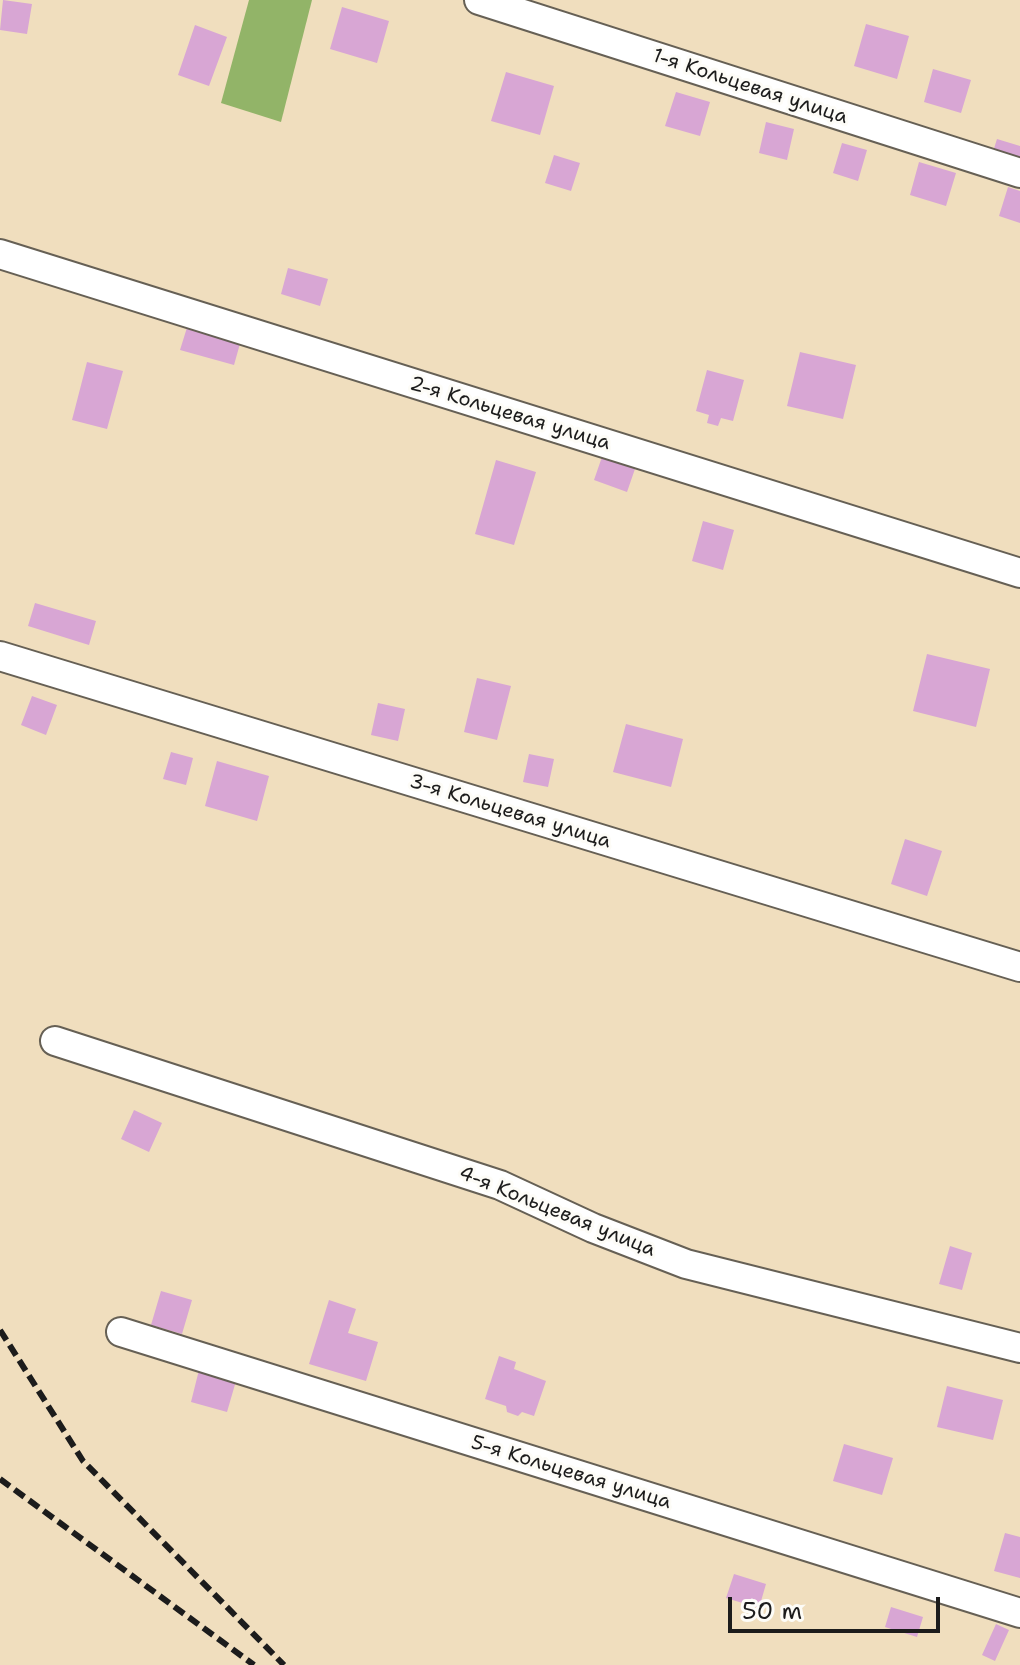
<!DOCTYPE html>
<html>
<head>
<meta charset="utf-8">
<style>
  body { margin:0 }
  #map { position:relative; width:1020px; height:1665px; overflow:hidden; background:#f0debe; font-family:"Shantell Sans",sans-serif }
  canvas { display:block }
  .scale { position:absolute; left:728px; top:1597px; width:212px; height:36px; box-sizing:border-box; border:4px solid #1c1c1c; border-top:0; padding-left:10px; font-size:24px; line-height:28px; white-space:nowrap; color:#1c1c1c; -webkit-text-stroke:6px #fdfcf7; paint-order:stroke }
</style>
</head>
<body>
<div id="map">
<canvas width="1020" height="1665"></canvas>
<div class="scale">50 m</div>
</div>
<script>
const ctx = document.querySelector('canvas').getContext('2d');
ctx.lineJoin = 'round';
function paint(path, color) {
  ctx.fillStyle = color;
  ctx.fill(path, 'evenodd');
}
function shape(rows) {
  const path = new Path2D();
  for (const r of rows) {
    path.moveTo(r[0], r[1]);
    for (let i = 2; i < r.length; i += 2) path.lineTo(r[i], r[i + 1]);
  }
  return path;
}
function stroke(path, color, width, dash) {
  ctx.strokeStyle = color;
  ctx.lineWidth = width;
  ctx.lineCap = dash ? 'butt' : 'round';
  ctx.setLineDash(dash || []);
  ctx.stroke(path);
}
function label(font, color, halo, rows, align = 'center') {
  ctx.font = font + ' "Shantell Sans",sans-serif';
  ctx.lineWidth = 6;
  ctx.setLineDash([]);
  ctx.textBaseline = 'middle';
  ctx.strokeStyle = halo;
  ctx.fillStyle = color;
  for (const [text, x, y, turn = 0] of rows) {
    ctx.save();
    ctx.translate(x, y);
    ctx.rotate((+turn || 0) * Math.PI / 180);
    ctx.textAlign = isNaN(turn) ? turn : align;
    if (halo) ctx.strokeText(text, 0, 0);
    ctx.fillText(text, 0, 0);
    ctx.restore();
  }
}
const forest = shape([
  [249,0,312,0,281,122,221,103]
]);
const building = shape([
  [3,0,32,4,27,34,0,30],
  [342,7,389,21,377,63,330,49],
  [866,24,909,36,897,79,854,66],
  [195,25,227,37,209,86,178,75],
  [933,69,971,80,961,113,924,102],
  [506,72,554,86,540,135,491,121],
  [676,92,710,102,700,136,665,126],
  [766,122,794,129,787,160,759,153],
  [997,139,1020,146,1020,171,990,161],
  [842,143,867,150,858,181,833,173],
  [554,155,580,163,571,191,545,183],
  [919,162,956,173,946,206,910,195],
  [1008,187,1020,191,1020,223,999,216],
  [288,268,328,279,320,306,281,294],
  [190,318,243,333,234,365,180,350],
  [800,352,856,365,843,419,787,406],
  [87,362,123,371,107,429,72,420],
  [707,370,744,380,733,421,721,418,718,426,707,423,709,415,696,411],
  [603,454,636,466,627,492,594,480],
  [496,460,536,472,514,545,475,534],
  [703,521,734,530,723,570,692,561],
  [35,603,96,621,89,645,28,626],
  [927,654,990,669,976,727,913,711],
  [477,678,511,686,497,740,464,732],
  [32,696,57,705,46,735,21,725],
  [378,703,405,709,398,741,371,735],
  [626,724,683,739,671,787,613,772],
  [171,752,193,758,186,785,163,779],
  [529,754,554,759,548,787,523,782],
  [217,761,269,776,257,821,205,806],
  [905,839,942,851,927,896,891,884],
  [134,1110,162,1123,149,1152,121,1139],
  [950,1246,972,1253,962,1290,939,1284],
  [161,1291,192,1300,182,1334,151,1325],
  [329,1300,356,1309,348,1333,378,1342,366,1381,309,1364],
  [499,1356,516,1362,514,1369,546,1381,534,1416,522,1412,518,1416,507,1412,506,1406,485,1399],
  [199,1370,236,1381,227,1412,191,1402],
  [947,1386,1003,1400,993,1440,937,1427],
  [844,1444,893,1458,882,1495,833,1481],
  [1005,1533,1020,1537,1020,1578,994,1571],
  [734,1574,766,1584,759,1608,726,1598],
  [891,1607,923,1617,917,1637,885,1627],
  [996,1624,1009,1630,995,1661,982,1655]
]);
const minor = shape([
  [479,0,1020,173],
  [0,254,1020,573],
  [0,656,1020,967],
  [55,1041,500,1185,593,1228,686,1264,1020,1348],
  [121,1332,1020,1613]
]);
const rail = shape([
  [0,1330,83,1461,284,1665],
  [0,1479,254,1665]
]);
const streetNames = [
  ["1-я Кольцевая улица",750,87,18],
  ["2-я Кольцевая улица",510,414,17],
  ["3-я Кольцевая улица",510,812,17],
  ["4-я Кольцевая улица",557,1212,22],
  ["5-я Кольцевая улица",571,1473,17]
];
paint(forest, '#92b468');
paint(building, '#d8a6d4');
stroke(minor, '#666055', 32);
stroke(minor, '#fff', 28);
stroke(rail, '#1c1c1c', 6, [12, 6]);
label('20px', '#1c1c1c', '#fdfcf7', streetNames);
</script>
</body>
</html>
